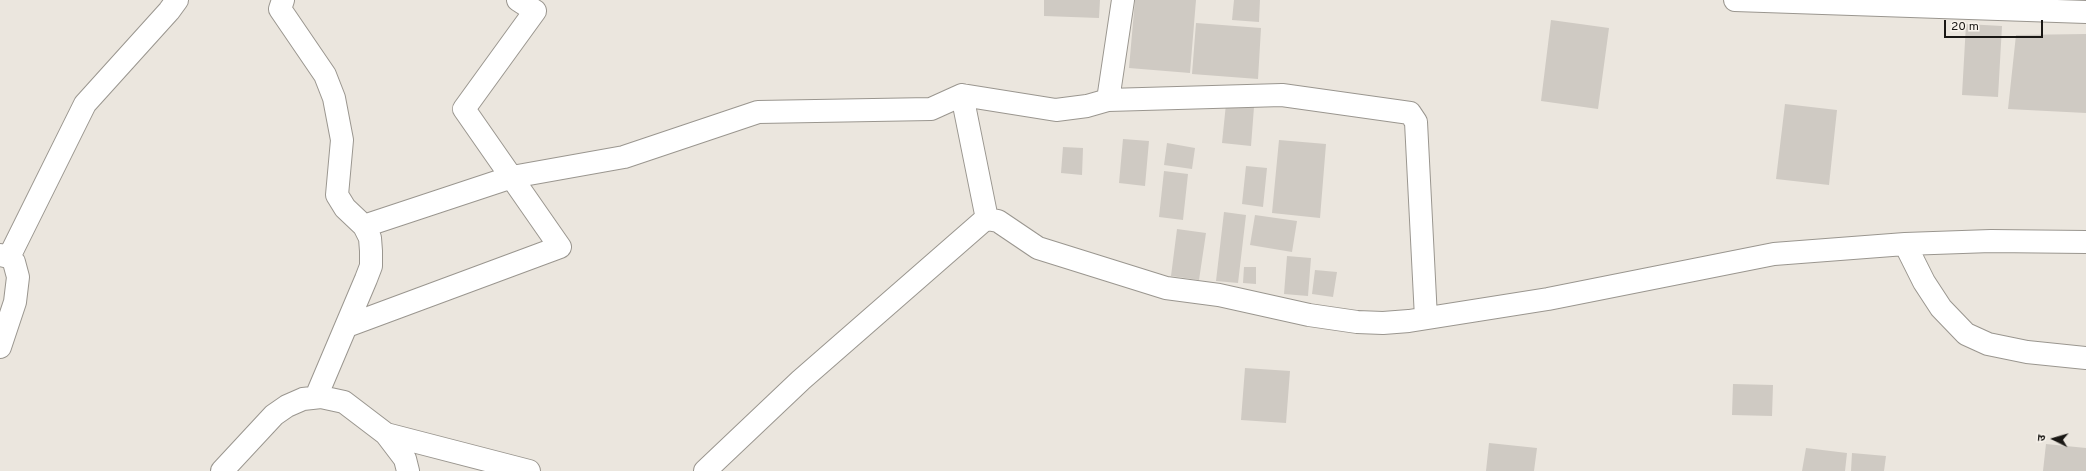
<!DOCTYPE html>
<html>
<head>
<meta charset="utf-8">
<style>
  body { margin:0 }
  #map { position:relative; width:2086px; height:471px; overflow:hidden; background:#ebe6de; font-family:Overpass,"Noto Sans Devanagari",sans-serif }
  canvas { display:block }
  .north { position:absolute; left:2034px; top:419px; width:40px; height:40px; -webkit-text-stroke:3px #f8f3ec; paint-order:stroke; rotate:275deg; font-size:11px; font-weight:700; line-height:16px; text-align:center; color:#191714 }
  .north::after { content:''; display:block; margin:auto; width:14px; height:18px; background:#191714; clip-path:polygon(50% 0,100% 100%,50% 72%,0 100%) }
  .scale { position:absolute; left:1944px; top:20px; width:99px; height:18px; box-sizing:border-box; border:2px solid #191714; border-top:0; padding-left:5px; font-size:12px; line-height:14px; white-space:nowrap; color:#191714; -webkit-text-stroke:3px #f8f3ec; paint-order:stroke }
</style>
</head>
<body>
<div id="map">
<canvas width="2086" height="471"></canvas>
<div class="north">उ</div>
<div class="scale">20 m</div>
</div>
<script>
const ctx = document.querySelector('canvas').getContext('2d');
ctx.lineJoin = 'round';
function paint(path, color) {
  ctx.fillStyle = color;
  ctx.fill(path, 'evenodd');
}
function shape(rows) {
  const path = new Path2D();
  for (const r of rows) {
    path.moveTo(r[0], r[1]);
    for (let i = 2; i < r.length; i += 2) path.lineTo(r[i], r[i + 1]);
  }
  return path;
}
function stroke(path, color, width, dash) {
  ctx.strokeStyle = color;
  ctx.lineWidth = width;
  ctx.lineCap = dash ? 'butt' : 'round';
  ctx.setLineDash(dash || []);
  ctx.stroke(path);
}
const building = shape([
  [1044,0,1100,0,1099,18,1044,16],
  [1135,0,1196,0,1190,73,1129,68],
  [1234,0,1260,0,1259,22,1232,20],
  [1551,20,1609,28,1598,109,1541,101],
  [1196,23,1261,28,1258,79,1192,74],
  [1966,24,2002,26,1998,97,1962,95],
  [2086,34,2086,113,2008,109,2016,35],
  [1226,104,1254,107,1251,146,1222,143],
  [1785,104,1837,110,1829,185,1776,179],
  [1123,139,1149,141,1145,186,1119,183],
  [1279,140,1326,144,1320,218,1272,213],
  [1167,143,1195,148,1192,169,1164,165],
  [1063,147,1083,148,1082,175,1061,173],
  [1246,166,1267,168,1263,207,1242,204],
  [1164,171,1188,174,1183,220,1159,217],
  [1224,212,1246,215,1238,283,1216,281],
  [1255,215,1297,221,1292,252,1250,245],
  [1177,229,1206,233,1199,280,1171,276],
  [1287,256,1311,258,1308,296,1284,294],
  [1244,267,1256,267,1256,284,1243,283],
  [1315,270,1337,272,1333,297,1312,294],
  [1245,368,1290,371,1286,423,1241,420],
  [1733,384,1773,385,1772,416,1732,415],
  [1489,443,1537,448,1534,471,1486,471],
  [2046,444,2086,448,2086,471,2043,471],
  [1806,448,1847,453,1845,471,1802,471],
  [1852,453,1886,456,1884,471,1851,471]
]);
const minor = shape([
  [283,0,280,9,325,75,334,98,342,140,337,195,345,208,364,226,370,238,371,251,371,266,366,279,316,397],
  [1735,0,2086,12],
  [962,95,987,219],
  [1108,100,1123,0],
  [364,226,512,177,624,157,758,112,931,109,962,95,1056,110,1087,106,1108,100,1282,95,1410,113,1416,122,1426,318],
  [1905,244,1924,282,1941,308,1966,334,1988,344,2027,352,2086,358],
  [0,255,9,257,14,262,18,277,15,302,0,347],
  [9,257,85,104,169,11,177,0],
  [347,326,560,247,464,109,535,11,518,0],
  [386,434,529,471],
  [222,471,274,415,287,406,303,399,321,397,344,402,386,434,405,459,408,471],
  [705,471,801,380,982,222,987,219,998,221,1038,248,1166,288,1219,295,1309,315,1357,322,1383,323,1409,321,1548,299,1774,254,1905,244,1991,241,2086,242]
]);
paint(building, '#cfcac3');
stroke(minor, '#9a968f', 24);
stroke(minor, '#fff', 22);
</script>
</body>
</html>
